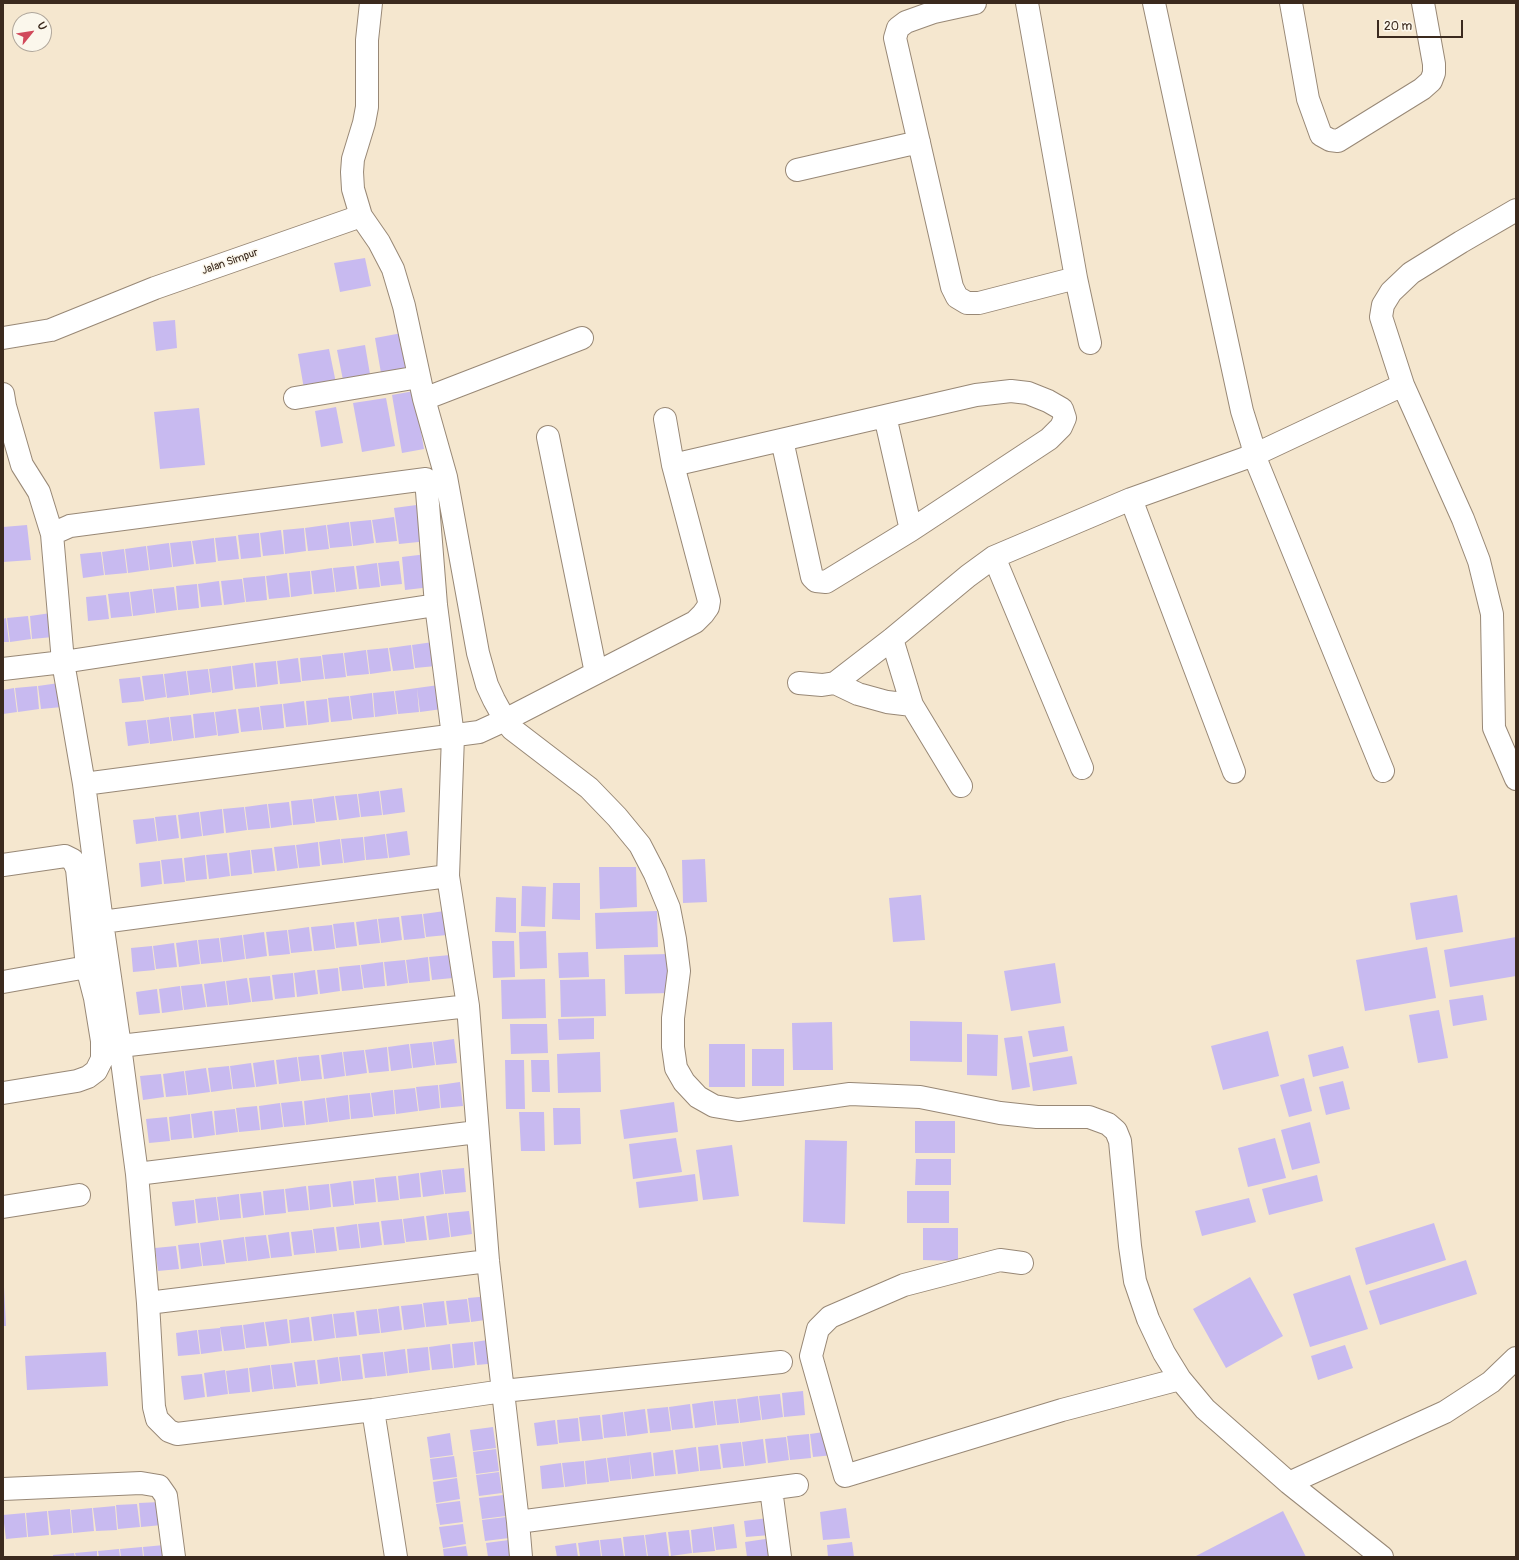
<!DOCTYPE html>
<html>
<head>
<meta charset="utf-8">
<style>
  body { margin:0 }
  #map { position:relative; width:1519px; height:1560px; overflow:hidden; background:#f5e7cf; font-family:Pangolin,sans-serif }
  canvas { display:block }
  .frame { position:absolute; inset:0; border:4px solid #3b2a1e; pointer-events:none }
  .north { position:absolute; left:12px; top:12px; width:40px; height:40px; box-sizing:border-box; background:#fbf7ec; border:1px solid #aea59a; border-radius:50%; rotate:60deg; font-size:11px; font-weight:700; line-height:16px; text-align:center; color:#3b2a1e }
  .north::after { content:''; display:block; margin:auto; width:14px; height:18px; background:#d1495b; clip-path:polygon(50% 0,100% 100%,50% 72%,0 100%) }
  .scale { position:absolute; left:1377px; top:20px; width:86px; height:18px; box-sizing:border-box; border:2px solid #3b2a1e; border-top:0; padding-left:5px; font-size:12px; line-height:14px; white-space:nowrap; color:#3b2a1e; -webkit-text-stroke:3px #fbf7ec; paint-order:stroke }
</style>
</head>
<body>
<div id="map">
<canvas width="1519" height="1560"></canvas>
<div class="frame"></div>
<div class="north">U</div>
<div class="scale">20 m</div>
</div>
<script>
const ctx = document.querySelector('canvas').getContext('2d');
ctx.lineJoin = 'round';
function paint(path, color) {
  ctx.fillStyle = color;
  ctx.fill(path, 'evenodd');
}
function shape(rows) {
  const path = new Path2D();
  for (const r of rows) {
    path.moveTo(r[0], r[1]);
    for (let i = 2; i < r.length; i += 2) path.lineTo(r[i], r[i + 1]);
  }
  return path;
}
function stroke(path, color, width, dash) {
  ctx.strokeStyle = color;
  ctx.lineWidth = width;
  ctx.lineCap = dash ? 'butt' : 'round';
  ctx.setLineDash(dash || []);
  ctx.stroke(path);
}
function label(font, color, halo, rows, align = 'center') {
  ctx.font = font + ' Pangolin,sans-serif';
  ctx.lineWidth = 3;
  ctx.setLineDash([]);
  ctx.textBaseline = 'middle';
  ctx.strokeStyle = halo;
  ctx.fillStyle = color;
  for (const [text, x, y, turn = 0] of rows) {
    ctx.save();
    ctx.translate(x, y);
    ctx.rotate((+turn || 0) * Math.PI / 180);
    ctx.textAlign = isNaN(turn) ? turn : align;
    if (halo) ctx.strokeText(text, 0, 0);
    ctx.fillText(text, 0, 0);
    ctx.restore();
  }
}
const building = shape([
  [365,258,371,286,340,292,334,263],
  [175,320,177,348,156,351,153,322],
  [402,333,408,368,381,373,375,338],
  [365,345,371,380,344,385,337,350],
  [329,349,336,383,304,389,298,354],
  [414,391,424,449,402,453,392,395],
  [386,398,395,446,362,452,353,403],
  [336,407,343,443,321,447,315,411],
  [199,408,205,465,160,469,154,412],
  [424,504,428,541,399,544,394,508],
  [394,517,397,541,376,543,372,520],
  [371,520,374,543,353,546,350,522],
  [349,522,352,546,330,548,327,525],
  [27,525,31,560,3,562,3,527],
  [326,525,329,549,308,551,305,528],
  [304,528,306,551,285,554,283,530],
  [281,530,284,554,263,556,260,533],
  [259,533,261,557,241,559,238,535],
  [236,536,239,559,218,561,215,538],
  [214,538,216,562,196,564,192,541],
  [191,541,194,564,173,567,170,543],
  [169,543,172,567,150,570,147,546],
  [146,546,149,570,128,573,125,549],
  [124,549,127,573,105,575,102,552],
  [101,552,104,575,83,578,80,554],
  [427,554,431,587,405,590,402,557],
  [399,561,402,584,381,586,378,563],
  [377,563,380,587,359,589,356,566],
  [354,566,357,589,336,592,333,568],
  [332,568,335,592,314,594,311,571],
  [310,571,312,594,291,597,289,573],
  [287,573,290,597,269,599,266,576],
  [265,576,267,600,246,602,243,578],
  [242,579,245,602,224,605,221,581],
  [219,581,222,605,201,607,198,584],
  [197,584,199,608,178,610,176,586],
  [174,587,177,610,156,613,153,589],
  [152,589,155,613,133,616,130,592],
  [129,592,132,616,111,618,108,594],
  [106,595,109,619,88,621,86,597],
  [51,613,53,637,32,639,30,616],
  [28,616,31,639,10,642,7,618],
  [6,618,9,642,3,642,3,619],
  [433,642,436,666,415,668,412,645],
  [411,645,414,669,393,671,389,648],
  [388,648,391,671,370,674,367,650],
  [366,650,369,674,347,676,344,653],
  [343,653,346,677,325,679,322,655],
  [321,656,324,679,302,681,300,658],
  [298,658,301,682,280,684,277,661],
  [276,661,278,684,257,687,255,663],
  [253,663,256,687,235,689,232,666],
  [231,666,233,690,212,693,209,669],
  [208,669,211,692,190,695,187,671],
  [186,671,189,695,167,698,164,674],
  [163,674,166,697,145,700,142,676],
  [140,677,144,701,122,703,119,679],
  [59,683,62,707,41,709,38,686],
  [439,685,442,709,420,712,417,688],
  [37,686,39,709,18,712,15,688],
  [14,688,17,712,3,714,3,690],
  [417,688,419,712,398,714,395,691],
  [394,691,397,714,375,717,373,693],
  [372,693,374,717,353,719,350,696],
  [349,696,352,720,331,722,328,698],
  [327,699,329,722,308,725,306,701],
  [304,701,307,725,286,727,283,704],
  [282,704,284,728,263,730,260,706],
  [259,707,262,730,241,732,238,709],
  [236,709,239,733,218,736,215,712],
  [214,712,217,735,195,738,193,714],
  [191,715,194,738,173,741,170,717],
  [169,717,172,741,150,744,147,720],
  [146,720,149,743,128,746,125,722],
  [402,788,405,812,383,815,380,791],
  [379,791,382,815,361,817,358,794],
  [357,794,360,817,339,820,335,796],
  [334,796,337,820,316,822,313,799],
  [312,799,315,823,293,825,291,801],
  [289,802,292,825,271,828,268,804],
  [267,804,270,828,248,830,245,807],
  [244,807,247,830,226,833,223,809],
  [222,809,224,833,203,836,200,812],
  [199,812,202,836,181,839,178,815],
  [176,815,179,838,158,841,155,817],
  [154,818,157,841,136,844,133,820],
  [407,831,410,855,389,858,386,834],
  [385,834,388,858,366,860,364,837],
  [363,837,365,860,344,863,341,839],
  [340,839,343,863,322,865,319,842],
  [318,842,320,866,299,868,296,845],
  [295,845,298,868,277,871,274,847],
  [272,848,275,871,254,873,251,850],
  [250,850,252,874,231,876,229,853],
  [227,853,230,876,209,879,206,855],
  [205,855,207,879,186,881,184,858],
  [182,858,185,882,164,884,161,860],
  [705,859,707,902,683,903,682,860],
  [160,861,162,884,141,887,139,863],
  [599,867,636,867,637,907,600,909],
  [553,883,580,883,580,920,552,919],
  [522,886,546,887,545,927,521,926],
  [921,895,925,940,893,942,889,898],
  [1457,895,1463,932,1416,940,1410,903],
  [496,897,516,898,516,933,495,932],
  [445,911,447,935,426,937,423,914],
  [657,911,658,947,596,949,595,913],
  [422,914,425,938,404,940,401,916],
  [399,917,402,940,381,943,378,919],
  [377,919,380,943,359,945,356,922],
  [354,922,357,946,336,948,333,924],
  [332,925,335,949,314,951,311,927],
  [309,927,312,951,291,953,288,930],
  [287,930,290,954,269,956,266,932],
  [546,931,547,968,520,969,519,932],
  [264,932,267,956,246,959,243,935],
  [242,935,245,959,223,962,220,938],
  [1516,937,1516,976,1450,987,1444,950],
  [219,938,222,962,201,964,198,940],
  [197,940,200,964,179,967,176,943],
  [492,941,514,941,515,977,493,978],
  [174,943,177,967,156,969,153,946],
  [152,946,155,970,133,972,131,948],
  [1427,947,1436,998,1365,1011,1356,960],
  [588,952,589,977,559,978,558,953],
  [669,954,671,993,625,994,624,955],
  [450,955,453,978,432,980,429,957],
  [428,957,430,981,409,983,406,960],
  [405,960,408,983,387,986,384,962],
  [383,962,385,986,364,988,361,965],
  [1055,963,1061,1003,1011,1011,1004,971],
  [360,965,363,989,342,991,339,967],
  [338,968,340,991,320,994,317,970],
  [315,970,318,994,297,997,294,973],
  [293,973,295,997,275,999,272,975],
  [270,976,273,1000,252,1002,249,978],
  [247,978,251,1002,229,1005,226,981],
  [545,979,546,1018,502,1019,501,980],
  [605,979,606,1016,561,1017,560,980],
  [225,981,228,1005,207,1007,204,984],
  [202,984,206,1007,184,1010,181,986],
  [180,986,183,1010,162,1013,159,989],
  [157,989,160,1013,139,1015,136,992],
  [1483,995,1487,1020,1453,1026,1449,1000],
  [1439,1010,1448,1058,1418,1063,1409,1015],
  [594,1018,594,1039,559,1040,558,1019],
  [910,1021,962,1022,962,1062,910,1061],
  [832,1022,833,1070,793,1070,792,1023],
  [510,1024,547,1024,548,1053,511,1054],
  [1064,1026,1068,1051,1033,1057,1028,1031],
  [1268,1031,1279,1076,1223,1090,1211,1046],
  [967,1034,998,1035,997,1076,967,1075],
  [1022,1036,1030,1087,1012,1090,1004,1038],
  [454,1039,457,1063,436,1065,433,1042],
  [432,1042,435,1065,413,1068,410,1044],
  [409,1044,412,1068,391,1071,388,1047],
  [709,1044,745,1044,745,1087,709,1087],
  [1343,1046,1349,1068,1313,1077,1308,1055],
  [387,1047,389,1071,369,1073,365,1050],
  [752,1049,784,1049,784,1086,752,1086],
  [364,1050,367,1073,346,1076,343,1052],
  [342,1052,345,1076,324,1079,321,1055],
  [600,1052,601,1092,558,1093,557,1054],
  [319,1055,322,1079,301,1081,298,1057],
  [1072,1056,1077,1084,1033,1091,1029,1063],
  [297,1057,300,1081,279,1084,276,1060],
  [274,1060,277,1084,256,1087,253,1063],
  [505,1060,524,1060,525,1109,506,1109],
  [531,1060,549,1060,550,1092,532,1092],
  [251,1063,255,1087,233,1089,230,1066],
  [229,1066,232,1089,211,1092,208,1068],
  [206,1068,210,1092,188,1095,185,1071],
  [184,1071,187,1095,166,1097,163,1074],
  [161,1074,164,1097,143,1100,140,1076],
  [1304,1078,1312,1111,1289,1117,1280,1085],
  [1343,1081,1350,1109,1326,1115,1319,1087],
  [460,1082,463,1106,441,1108,439,1085],
  [438,1085,440,1108,419,1111,416,1087],
  [415,1088,418,1111,396,1114,394,1090],
  [393,1090,395,1114,374,1116,371,1093],
  [370,1093,373,1117,351,1119,349,1095],
  [348,1095,350,1119,329,1122,326,1098],
  [325,1098,328,1122,306,1125,304,1101],
  [302,1101,305,1125,284,1127,281,1103],
  [674,1102,678,1132,624,1139,620,1110],
  [280,1103,283,1127,261,1130,259,1106],
  [257,1106,260,1130,239,1132,236,1108],
  [553,1108,580,1108,581,1144,554,1145],
  [235,1109,238,1132,216,1135,214,1111],
  [212,1111,215,1135,194,1138,191,1114],
  [519,1112,544,1112,545,1151,521,1151],
  [190,1114,192,1138,171,1140,169,1117],
  [167,1117,170,1141,149,1143,146,1119],
  [915,1121,955,1121,955,1153,915,1153],
  [1310,1122,1320,1163,1292,1170,1281,1130],
  [676,1138,682,1172,633,1179,629,1144],
  [1275,1138,1286,1178,1248,1187,1238,1148],
  [805,1140,847,1141,845,1224,803,1222],
  [732,1145,739,1196,703,1200,696,1150],
  [916,1159,951,1159,951,1185,915,1185],
  [464,1168,466,1192,445,1194,442,1170],
  [441,1170,444,1194,423,1197,420,1173],
  [419,1173,421,1197,400,1199,398,1176],
  [695,1174,698,1201,639,1208,636,1182],
  [1317,1175,1323,1201,1269,1215,1262,1189],
  [396,1176,399,1200,378,1202,375,1178],
  [374,1179,376,1202,355,1204,353,1181],
  [351,1181,354,1205,333,1207,330,1184],
  [329,1184,331,1207,310,1210,308,1186],
  [306,1186,309,1210,288,1212,285,1189],
  [284,1189,286,1213,265,1215,263,1191],
  [907,1191,949,1191,949,1223,907,1223],
  [261,1192,264,1215,243,1218,240,1194],
  [239,1194,241,1218,220,1220,217,1197],
  [216,1197,219,1220,198,1223,195,1199],
  [1249,1198,1256,1222,1202,1236,1195,1211],
  [194,1200,196,1223,175,1226,172,1202],
  [469,1211,472,1234,451,1237,448,1213],
  [447,1213,450,1237,429,1240,426,1216],
  [424,1216,427,1240,406,1242,403,1219],
  [402,1219,405,1243,384,1245,381,1221],
  [379,1222,382,1245,361,1248,358,1224],
  [1434,1223,1446,1260,1366,1285,1355,1248],
  [357,1224,360,1248,339,1250,336,1227],
  [334,1227,337,1251,316,1253,313,1229],
  [923,1228,958,1228,958,1261,923,1260],
  [312,1230,315,1253,294,1255,291,1232],
  [289,1232,292,1256,271,1258,268,1235],
  [266,1235,270,1258,248,1261,245,1237],
  [244,1237,247,1261,226,1263,223,1240],
  [221,1240,225,1264,203,1266,200,1243],
  [199,1243,202,1266,181,1269,178,1245],
  [176,1246,179,1269,158,1271,155,1248],
  [1466,1260,1477,1294,1380,1325,1369,1291],
  [1350,1275,1368,1329,1310,1347,1293,1294],
  [1250,1277,1283,1336,1226,1368,1193,1309],
  [3,1287,4,1287,6,1326,3,1326],
  [490,1296,492,1319,471,1322,468,1298],
  [467,1299,470,1322,449,1324,446,1301],
  [444,1301,447,1325,426,1327,423,1303],
  [422,1304,425,1327,404,1330,401,1306],
  [399,1306,402,1330,381,1333,378,1309],
  [377,1309,380,1333,359,1335,356,1311],
  [354,1312,357,1336,336,1338,333,1314],
  [332,1314,335,1338,314,1341,311,1317],
  [309,1317,312,1341,291,1343,289,1320],
  [287,1319,290,1343,269,1346,265,1322],
  [264,1322,267,1346,246,1348,243,1325],
  [242,1325,245,1349,224,1351,220,1327],
  [220,1328,222,1351,201,1354,198,1330],
  [197,1330,200,1354,178,1356,176,1333],
  [495,1339,498,1363,477,1365,474,1342],
  [473,1342,475,1365,454,1368,452,1344],
  [450,1344,453,1368,432,1370,429,1347],
  [1345,1345,1353,1368,1318,1380,1311,1356],
  [428,1347,430,1370,409,1373,407,1349],
  [405,1349,408,1373,387,1376,384,1352],
  [106,1352,108,1386,27,1390,25,1356],
  [383,1352,386,1376,365,1378,362,1354],
  [360,1355,363,1379,342,1381,339,1357],
  [338,1357,341,1381,320,1384,317,1360],
  [315,1360,318,1384,297,1386,294,1362],
  [292,1363,296,1387,274,1389,271,1365],
  [270,1365,273,1389,252,1392,249,1368],
  [248,1368,250,1392,229,1394,226,1371],
  [225,1370,228,1394,207,1397,204,1373],
  [202,1374,205,1397,184,1400,181,1376],
  [803,1391,805,1415,784,1417,782,1393],
  [780,1394,783,1417,762,1420,759,1396],
  [758,1396,761,1420,740,1423,737,1399],
  [736,1399,739,1423,717,1425,714,1401],
  [713,1401,716,1425,695,1428,692,1404],
  [690,1404,693,1428,672,1430,669,1407],
  [668,1407,671,1431,650,1433,647,1409],
  [645,1409,648,1433,627,1436,624,1412],
  [623,1412,626,1436,604,1438,602,1415],
  [600,1415,603,1439,582,1441,579,1417],
  [578,1418,580,1441,559,1443,557,1420],
  [555,1420,558,1444,537,1446,534,1423],
  [493,1427,496,1448,473,1451,470,1430],
  [831,1431,834,1455,813,1457,810,1434],
  [450,1433,453,1455,430,1458,427,1437],
  [809,1434,811,1458,790,1460,787,1436],
  [786,1437,789,1460,768,1463,765,1439],
  [763,1439,766,1463,745,1466,742,1442],
  [741,1442,744,1466,723,1468,720,1444],
  [718,1445,721,1469,700,1471,698,1447],
  [696,1447,699,1471,678,1474,675,1450],
  [496,1449,499,1471,476,1474,473,1452],
  [673,1450,676,1474,655,1476,653,1453],
  [651,1452,654,1476,632,1479,629,1455],
  [629,1455,631,1479,610,1481,607,1458],
  [454,1456,457,1477,433,1480,430,1459],
  [606,1458,609,1482,587,1484,585,1461],
  [584,1461,586,1484,565,1487,562,1463],
  [561,1463,564,1487,542,1489,540,1466],
  [499,1472,502,1493,479,1496,476,1475],
  [457,1478,460,1499,436,1503,433,1482],
  [503,1495,506,1516,482,1519,479,1498],
  [460,1501,463,1522,440,1525,436,1504],
  [160,1502,162,1525,141,1527,139,1503],
  [137,1504,140,1527,118,1529,116,1505],
  [115,1506,117,1530,96,1531,93,1508],
  [92,1508,94,1531,73,1533,71,1510],
  [846,1508,850,1538,823,1540,820,1512],
  [70,1509,72,1533,51,1535,48,1511],
  [47,1511,49,1535,28,1537,26,1513],
  [1283,1511,1306,1557,1194,1557],
  [25,1513,27,1537,6,1539,3,1515],
  [506,1517,509,1538,485,1541,482,1520],
  [768,1518,770,1535,746,1537,744,1521],
  [463,1524,466,1544,443,1548,439,1527],
  [734,1524,737,1548,716,1550,713,1527],
  [712,1527,715,1551,693,1553,691,1530],
  [689,1530,692,1553,671,1556,668,1532],
  [666,1532,669,1556,648,1557,645,1535],
  [644,1535,647,1557,625,1557,623,1537],
  [621,1538,624,1557,602,1557,600,1540],
  [772,1538,774,1557,747,1557,745,1542],
  [509,1540,511,1557,488,1557,486,1543],
  [599,1540,601,1557,580,1557,578,1543],
  [852,1542,854,1557,828,1557,827,1545],
  [576,1543,578,1557,557,1557,555,1546],
  [164,1545,165,1557,144,1557,143,1547],
  [466,1546,468,1557,444,1557,443,1549],
  [142,1547,143,1557,121,1557,120,1549],
  [119,1549,120,1557,99,1557,98,1551],
  [97,1551,97,1557,76,1557,75,1553],
  [74,1553,75,1557,53,1557,53,1555]
]);
const street = shape([
  [975,3,934,12,906,22,898,28,895,38,952,287,957,297,967,303,979,303,1076,278,1027,3],
  [1154,3,1242,411,1252,443,1254,455,1403,385],
  [1291,3,1308,99,1321,135,1330,140,1338,141,1422,89,1431,81,1434,73,1434,64,1423,3],
  [797,170,919,142],
  [1516,210,1461,242,1411,273,1391,292,1383,305,1381,317,1403,385,1463,519,1479,561,1492,614,1494,728,1516,779],
  [361,216,353,189,352,172,353,159,364,123,367,107,367,40,371,3],
  [1076,278,1090,343],
  [3,338,51,330,155,288,361,216,379,242,393,269,404,306,424,399,446,477,478,653,487,685,494,700,505,720,512,729,589,788,617,817,640,845,655,874,669,908,675,939,679,971,673,1018,673,1047,676,1068,684,1082,698,1097,714,1106,738,1110,850,1094,920,1097,1000,1113,1037,1117,1089,1117,1108,1124,1116,1131,1120,1141,1130,1246,1135,1281,1148,1319,1164,1353,1180,1379,1205,1409,1289,1483,1382,1557],
  [3,394,5,406,22,465,39,492,52,534],
  [295,398,419,377],
  [424,399,582,338],
  [548,437,596,673],
  [782,440,812,577,816,581,826,582,911,530,885,416],
  [673,465,976,395,1011,391,1028,393,1048,401,1062,409,1065,418,1061,427,1049,439,911,530],
  [1131,499,1234,772],
  [994,557,1082,768],
  [892,639,912,705,961,786],
  [3,669,63,662,436,605],
  [799,683,822,685,835,683,892,639,968,576,994,557,1131,499,1254,455,1383,771],
  [835,683,858,694,887,702,912,705],
  [84,784,479,732,505,720,695,622,703,614,708,607,709,601,673,465,665,419],
  [3,865,65,856,73,860,77,869,87,967],
  [448,876,468,1006,488,1261,518,1522,521,1557],
  [102,922,448,876,453,736,436,605,426,479,70,526,52,534,63,662,84,784,102,922,120,1046,137,1174,148,1303,154,1407,157,1419,169,1431,177,1434,373,1410,503,1391,781,1362],
  [3,982,87,967,95,998,102,1041,102,1059,96,1071,88,1077,77,1081,3,1093],
  [120,1046,468,1006],
  [137,1174,477,1132],
  [3,1207,79,1195],
  [1022,1263,1000,1260,904,1285,830,1317,818,1329,811,1356,845,1476,1062,1410,1180,1379],
  [148,1303,488,1261],
  [373,1410,396,1557],
  [1289,1483,1445,1412,1491,1382,1516,1358],
  [3,1489,141,1483,159,1486,166,1496,174,1557],
  [771,1489,780,1557],
  [518,1522,797,1485]
]);
const streetNames = [
  ["Jalan Simpur",230,262,-19]
];
paint(building, '#c8baf0');
stroke(street, '#988876', 24);
stroke(street, '#fff', 22);
label('11px', '#3b2a1e', '#fbf7ec', streetNames);
</script>
</body>
</html>
